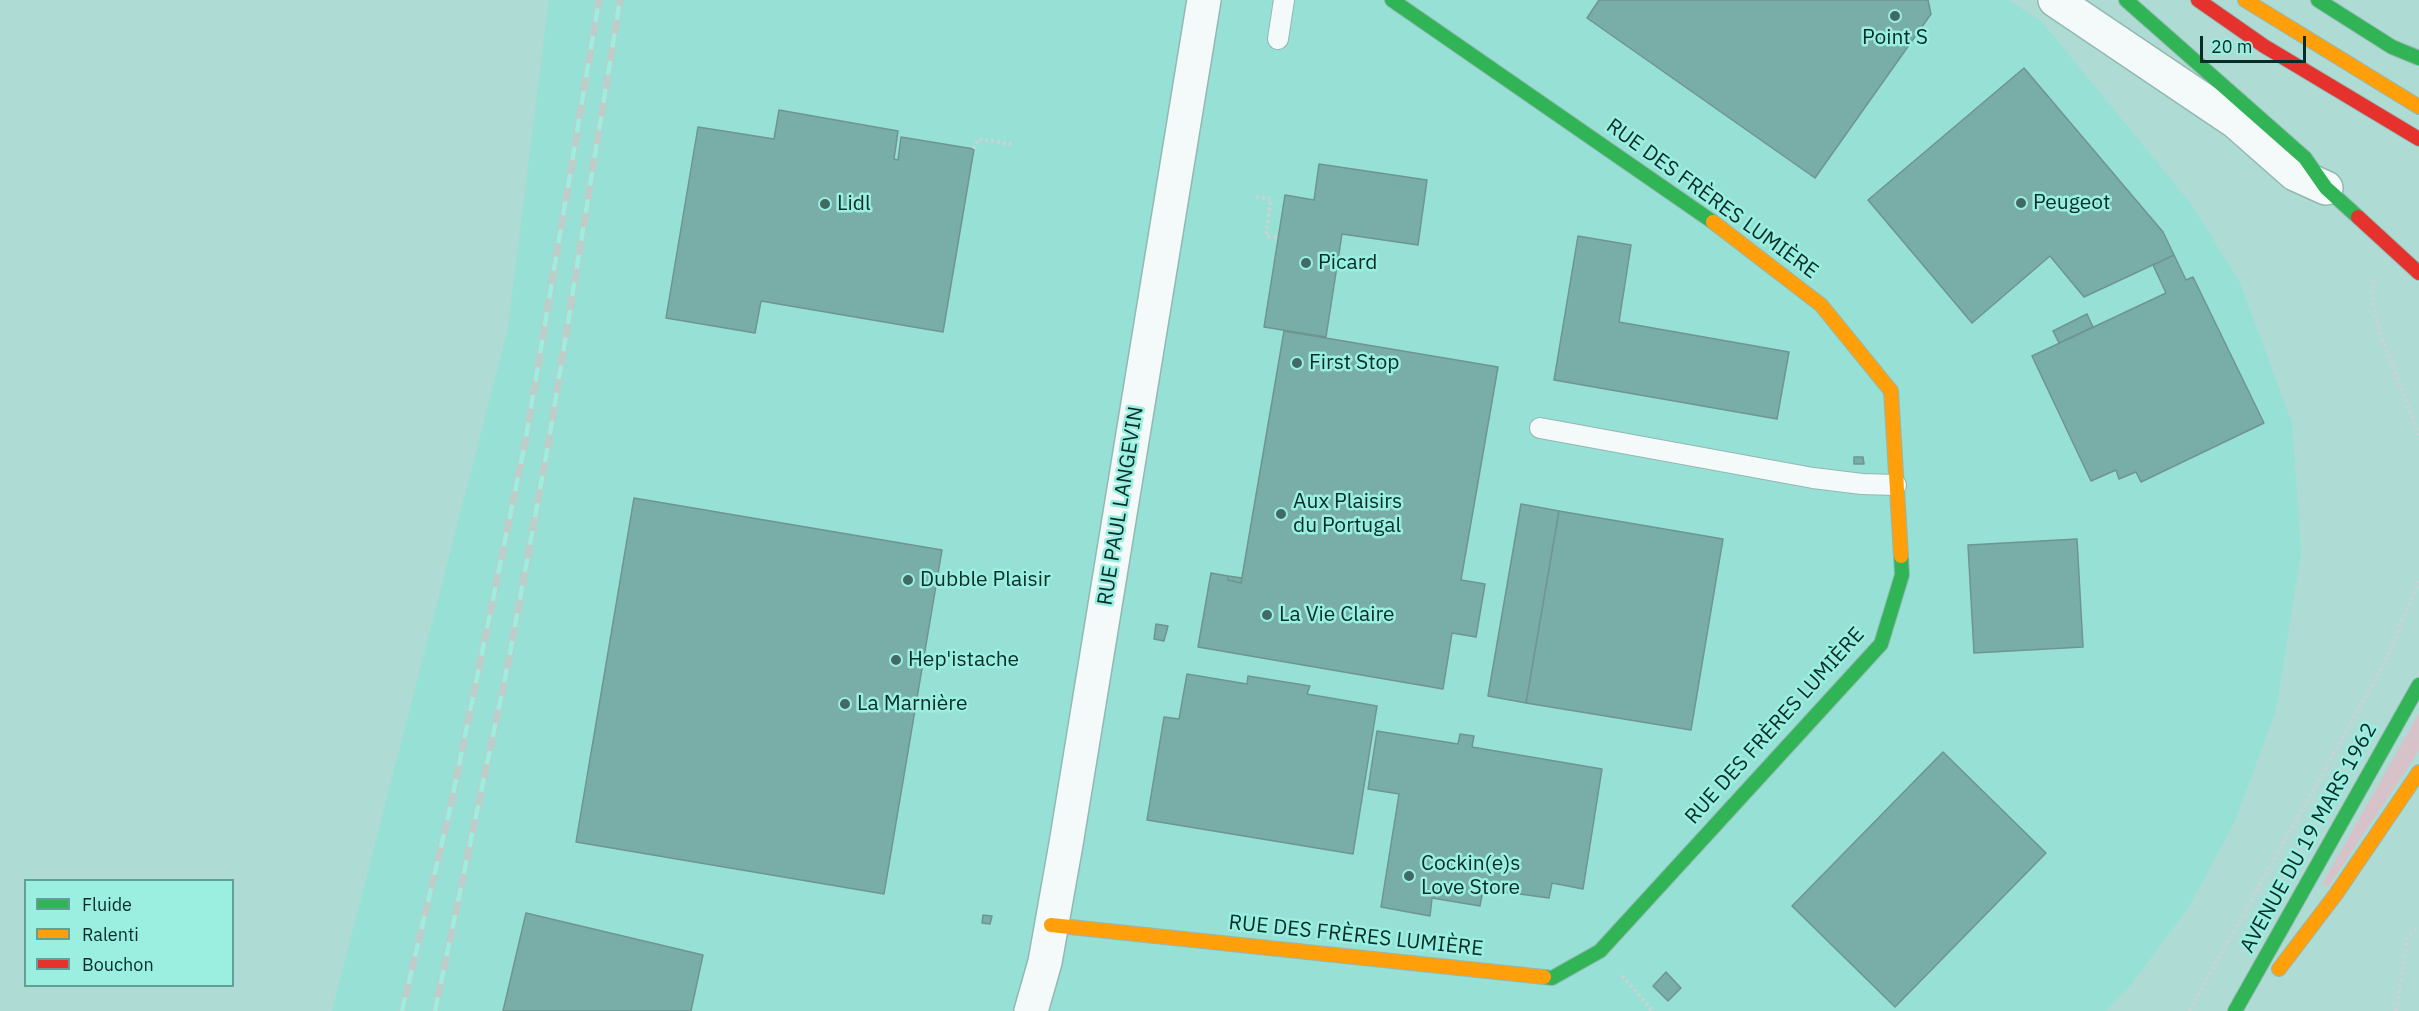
<!DOCTYPE html>
<html>
<head>
<meta charset="utf-8">
<style>
  body { margin:0 }
  #map { position:relative; width:2419px; height:1011px; overflow:hidden; background:#aedbd4; font-family:"IBM Plex Sans",sans-serif }
  canvas { display:block }
  .legend { position:absolute; left:24px; top:879px; width:210px; height:108px; box-sizing:border-box; background:#9aefe1; border:2px solid #5fa197; margin:0; padding:8px 10px; list-style:none; font-size:18px; color:#062d28 }
  .legend li { display:flex; align-items:center; gap:12px; height:30px }
  .legend b { width:30px; border:2px solid #5fa197 }
  .scale { position:absolute; left:2200px; top:36px; width:106px; height:27px; box-sizing:border-box; border:3px solid #062d28; border-top:0; padding-left:8px; font-size:18px; line-height:21px; white-space:nowrap; color:#062d28; -webkit-text-stroke:4px #9aefe1; paint-order:stroke }
</style>
</head>
<body>
<div id="map">
<canvas width="2419" height="1011"></canvas>
<ul class="legend">
<li><b style="height:8px;background:#30b455"></b>Fluide</li>
<li><b style="height:8px;background:#ff9f0a"></b>Ralenti</li>
<li><b style="height:8px;background:#e5322d"></b>Bouchon</li>
</ul>
<div class="scale">20 m</div>
</div>
<script>
const ctx = document.querySelector('canvas').getContext('2d');
ctx.lineJoin = 'round';
function paint(path, color) {
  ctx.fillStyle = color;
  ctx.fill(path, 'evenodd');
}
function shape(rows) {
  const path = new Path2D();
  for (const r of rows) {
    path.moveTo(r[0], r[1]);
    for (let i = 2; i < r.length; i += 2) path.lineTo(r[i], r[i + 1]);
  }
  return path;
}
function stroke(path, color, width, dash) {
  ctx.strokeStyle = color;
  ctx.lineWidth = width;
  ctx.lineCap = dash ? 'butt' : 'round';
  ctx.setLineDash(dash || []);
  ctx.stroke(path);
}
function label(font, color, halo, rows, align = 'center') {
  ctx.font = font + ' "IBM Plex Sans",sans-serif';
  ctx.lineWidth = 5;
  ctx.setLineDash([]);
  ctx.textBaseline = 'middle';
  ctx.strokeStyle = halo;
  ctx.fillStyle = color;
  for (const [text, x, y, turn = 0] of rows) {
    ctx.save();
    ctx.translate(x, y);
    ctx.rotate((+turn || 0) * Math.PI / 180);
    ctx.textAlign = isNaN(turn) ? turn : align;
    if (halo) ctx.strokeText(text, 0, 0);
    ctx.fillText(text, 0, 0);
    ctx.restore();
  }
}
const built = shape([
  [549,0,2008,0,2042,22,2191,204,2240,283,2292,423,2301,552,2276,710,2234,823,2188,908,2132,983,2106,1011,332,1011,508,328]
]);
const green = shape([
  [2419,713,2419,751,2328,887,2322,884]
]);
const building = shape([
  [1599,0,1928,0,1931,14,1815,178,1587,18,1599,0],
  [2024,68,2163,232,2174,255,2084,297,2050,256,1972,323,1868,200,2024,68],
  [779,110,898,131,894,159,898,160,901,137,974,149,943,332,761,301,755,333,666,318,698,127,774,139,779,110],
  [1319,164,1427,180,1418,245,1342,234,1326,337,1264,327,1285,195,1314,200,1319,164],
  [1578,236,1631,245,1619,322,1789,352,1777,419,1554,380,1578,236],
  [2174,255,2186,280,2193,277,2264,423,2141,482,2136,472,2119,479,2116,470,2091,481,2032,356,2166,293,2153,265,2174,255],
  [2087,314,2093,327,2059,343,2053,331,2087,314],
  [1284,331,1498,367,1461,580,1485,584,1476,637,1452,633,1443,689,1198,647,1211,573,1228,576,1228,580,1241,583,1284,331],
  [1854,457,1863,457,1864,464,1854,464,1854,457],
  [634,498,942,550,884,894,576,842,634,498],
  [1521,504,1559,511,1526,703,1488,696,1521,504],
  [1559,511,1723,539,1691,730,1526,703,1559,511],
  [2077,539,2083,647,1974,653,1968,545,2077,539],
  [1228,576,1242,578,1241,583,1228,580,1228,576],
  [1156,624,1168,626,1164,641,1154,639,1156,624],
  [1187,674,1247,684,1248,676,1310,686,1307,694,1377,706,1353,854,1147,820,1164,717,1179,719,1187,674],
  [1377,731,1458,744,1460,734,1474,736,1472,747,1602,769,1583,889,1552,883,1549,898,1483,889,1480,906,1432,898,1430,916,1381,907,1399,794,1368,789,1377,731],
  [1943,752,2046,853,1895,1007,1792,906,1943,752],
  [526,913,703,955,691,1011,503,1011,526,913],
  [983,915,992,916,990,924,982,923,983,915],
  [1666,972,1681,988,1668,1001,1653,986,1666,972]
]);
const path = shape([
  [974,149,978,139,1012,144],
  [1256,197,1271,199,1266,236,1278,238],
  [2373,279,2373,305,2381,335,2419,435],
  [1622,976,1653,1011],
  [2189,1011,2385,662,2419,581],
  [2396,1011,2408,936,2419,928]
]);
const lane = shape([
  [1278,39,1284,0],
  [1540,428,1813,478,1862,484,1896,485]
]);
const street = shape([
  [2055,0,2236,122,2295,174,2326,188],
  [1031,1011,1045,962,1066,844,1204,0]
]);
const fast = shape([
  [1392,0,1713,222],
  [2126,0,2305,158,2326,188,2358,217],
  [2318,0,2392,47,2419,58],
  [1544,977,1552,978,1600,951,1881,644,1902,575,1901,556],
  [2235,1011,2419,685]
]);
const slow = shape([
  [2245,0,2419,107],
  [1713,222,1821,305,1891,391,1901,556],
  [1051,925,1544,977],
  [2279,969,2336,894,2419,772]
]);
const jam = shape([
  [2198,0,2264,46,2419,139],
  [2358,217,2419,273]
]);
const rail = shape([
  [402,1011,450,809,526,438,599,0],
  [435,1011,509,659,549,440,620,0]
]);
const markers = [
  [1895,16,6,"#416a64"],
  [2021,203,6,"#416a64"],
  [825,204,6,"#416a64"],
  [1306,263,6,"#416a64"],
  [1297,363,6,"#416a64"],
  [1281,514,6,"#416a64"],
  [908,580,6,"#416a64"],
  [1267,615,6,"#416a64"],
  [896,660,6,"#416a64"],
  [845,704,6,"#416a64"],
  [1409,876,6,"#416a64"]
];
const poiNames = [
  ["Point S",1895,38,"center"],
  ["Peugeot",2033,203],
  ["Lidl",837,204],
  ["Picard",1318,263],
  ["First Stop",1309,363],
  ["Aux Plaisirs",1293,502],
  ["du Portugal",1293,526],
  ["Dubble Plaisir",920,580],
  ["La Vie Claire",1279,615],
  ["Hep'istache",908,660],
  ["La Marnière",857,704],
  ["Cockin(e)s",1421,864],
  ["Love Store",1421,888]
];
const streetNames = [
  ["RUE DES FRÈRES LUMIÈRE",1712,199,36],
  ["RUE PAUL LANGEVIN",1121,506,-81],
  ["RUE DES FRÈRES LUMIÈRE",1775,726,-48],
  ["AVENUE DU 19 MARS 1962",2309,838,-61],
  ["RUE DES FRÈRES LUMIÈRE",1356,936,6]
];
paint(built, '#96e0d5');
paint(green, '#d8c2ca');
paint(building, '#79ada7');
stroke(building, '#6f9590', 1.5);
stroke(lane, '#93b8b2', 22);
stroke(street, '#93b8b2', 36);
stroke(fast, '#93b8b2', 16);
stroke(slow, '#93b8b2', 16);
stroke(jam, '#93b8b2', 16);
stroke(path, '#c6d5d3', 4, [3, 3]);
stroke(lane, '#f3faf9', 20);
stroke(street, '#f3faf9', 33);
stroke(fast, '#30b455', 14);
stroke(slow, '#ff9f0a', 14);
stroke(jam, '#e5322d', 14);
stroke(rail, '#becdca', 7);
stroke(rail, '#9aefe1', 4.5, [14]);
for (const [x, y, r, color] of markers) {
  const dot = new Path2D();
  dot.arc(x, y, r, 0, 2 * Math.PI);
  ctx.fillStyle = color;
  ctx.fill(dot);
  stroke(dot, '#9aefe1', 2);
}
label('21px', '#062d28', '#9aefe1', poiNames, 'left');
label('21px', '#062d28', '#9aefe1', streetNames);
</script>
</body>
</html>
